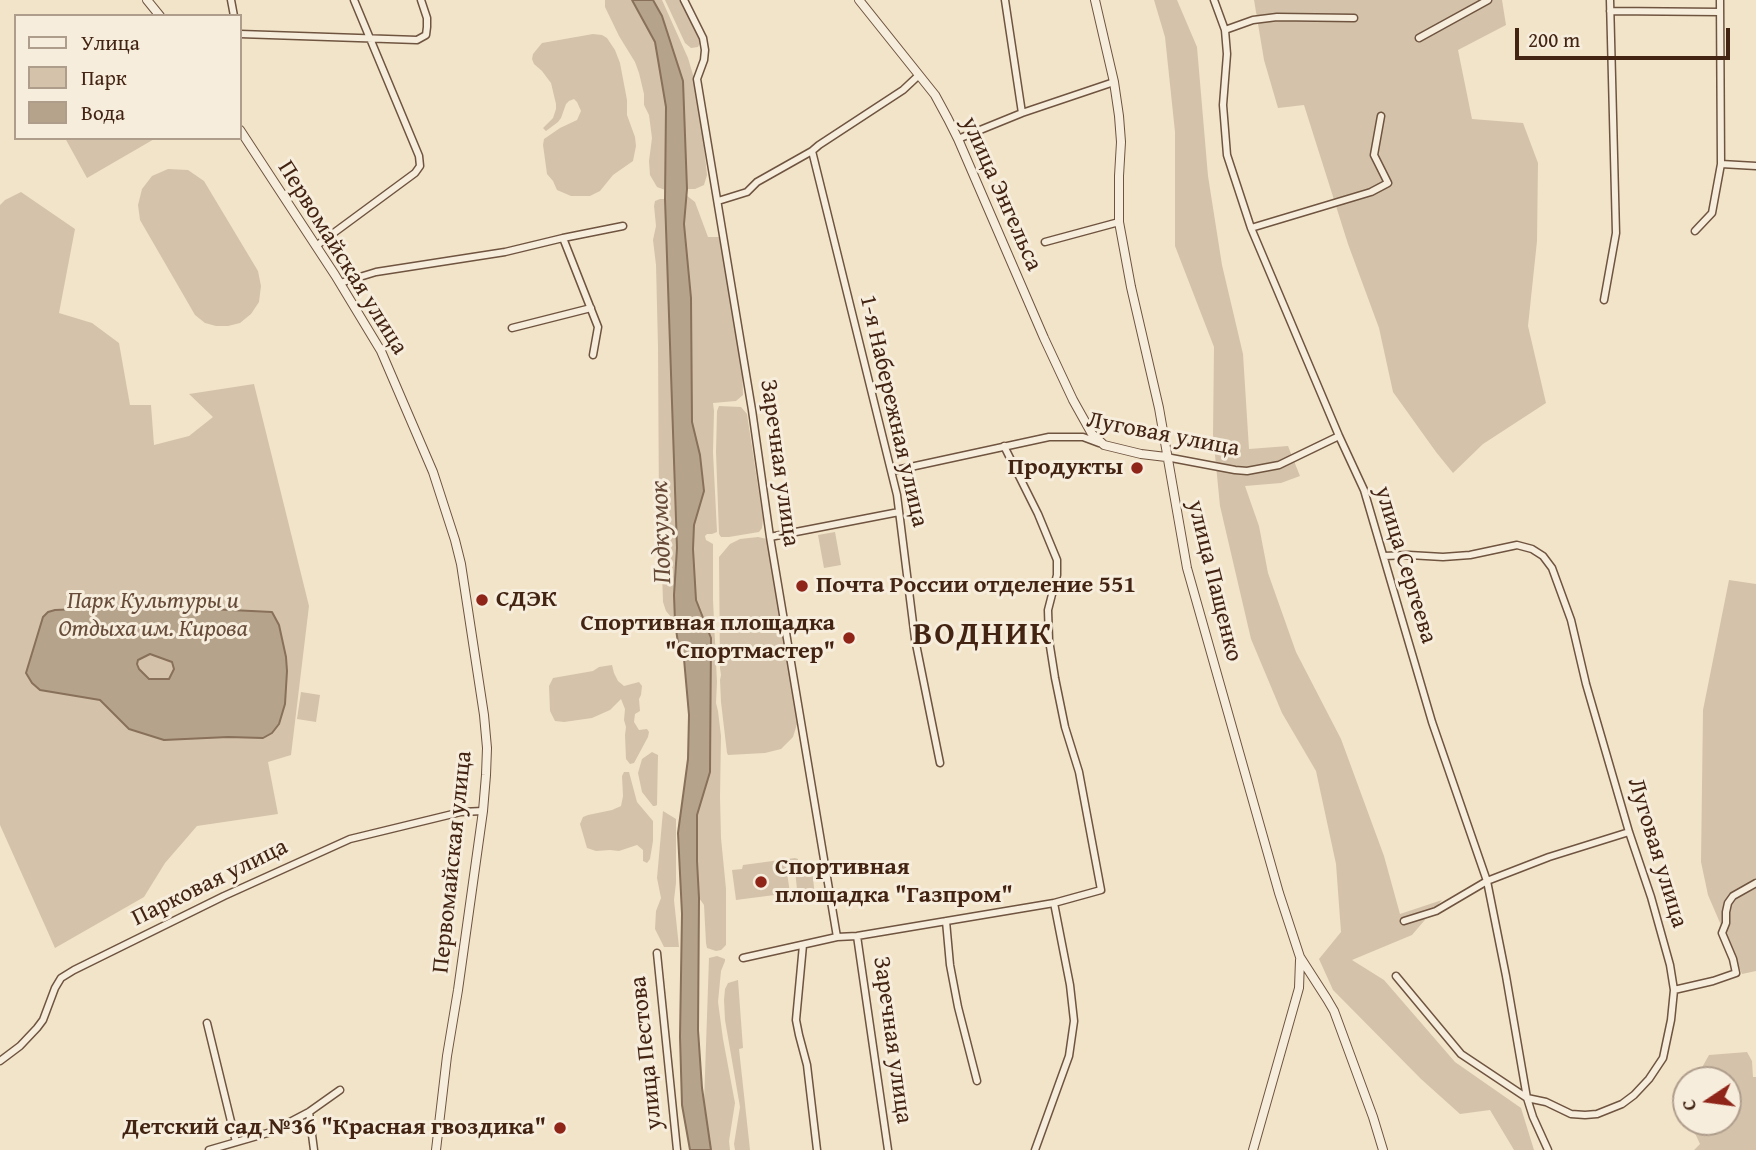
<!DOCTYPE html>
<html>
<head>
<meta charset="utf-8">
<style>
  body { margin:0 }
  #map { position:relative; width:1756px; height:1150px; overflow:hidden; background:#f2e4c9; font-family:"Gentium Book Plus",serif }
  canvas { display:block }
  .legend { position:absolute; left:14px; top:14px; width:228px; height:126px; box-sizing:border-box; background:#f7eddc; border:2px solid #af9d8c; margin:0; padding:9px 12px; list-style:none; font-size:21px; color:#432413 }
  .legend li { display:flex; align-items:center; gap:14px; height:35px }
  .legend b { width:35px; border:2px solid #af9d8c }
  .north { position:absolute; left:1672px; top:1066px; width:70px; height:70px; box-sizing:border-box; background:#f7eddc; border:2px solid #af9d8c; border-radius:50%; rotate:257deg; font-size:19px; font-weight:700; line-height:28px; text-align:center; color:#432413 }
  .north::after { content:''; display:block; margin:auto; width:24px; height:32px; background:#8f2418; clip-path:polygon(50% 0,100% 100%,50% 72%,0 100%) }
  .scale { position:absolute; left:1515px; top:28px; width:215px; height:32px; box-sizing:border-box; border:4px solid #432413; border-top:0; padding-left:9px; font-size:21px; line-height:24px; white-space:nowrap; color:#432413; -webkit-text-stroke:5px #f7eddc; paint-order:stroke }
</style>
</head>
<body>
<div id="map">
<canvas width="1756" height="1150"></canvas>
<ul class="legend">
<li><b style="height:9px;background:#f7eddc"></b>Улица</li>
<li><b style="height:19px;background:#d4c3aa"></b>Парк</li>
<li><b style="height:19px;background:#b6a38b"></b>Вода</li>
</ul>
<div class="north">С</div>
<div class="scale">200 m</div>
</div>
<script>
const ctx = document.querySelector('canvas').getContext('2d');
ctx.lineJoin = 'round';
function paint(path, color) {
  ctx.fillStyle = color;
  ctx.fill(path, 'evenodd');
}
function shape(rows) {
  const path = new Path2D();
  for (const r of rows) {
    path.moveTo(r[0], r[1]);
    for (let i = 2; i < r.length; i += 2) path.lineTo(r[i], r[i + 1]);
  }
  return path;
}
function stroke(path, color, width, dash) {
  ctx.strokeStyle = color;
  ctx.lineWidth = width;
  ctx.lineCap = dash ? 'butt' : 'round';
  ctx.setLineDash(dash || []);
  ctx.stroke(path);
}
function label(font, color, halo, rows, align = 'center') {
  ctx.font = font + ' "Gentium Book Plus",serif';
  ctx.lineWidth = 6;
  ctx.setLineDash([]);
  ctx.textBaseline = 'middle';
  ctx.strokeStyle = halo;
  ctx.fillStyle = color;
  for (const [text, x, y, turn = 0] of rows) {
    ctx.save();
    ctx.translate(x, y);
    ctx.rotate((+turn || 0) * Math.PI / 180);
    ctx.textAlign = isNaN(turn) ? turn : align;
    if (halo) ctx.strokeText(text, 0, 0);
    ctx.fillText(text, 0, 0);
    ctx.restore();
  }
}
const green = shape([
  [605,0,632,0,655,42,666,107,665,190,657,187,650,175,649,161,652,138,649,115,644,105,644,94,639,73,635,62,619,36,605,7],
  [653,0,662,0,688,58,696,85,700,106,707,175,704,185,695,189,687,189,683,81,662,16],
  [665,0,681,0,699,33,700,43,698,47,691,48,685,43],
  [1154,0,1177,0,1197,47,1208,176,1222,265,1243,354,1249,449,1288,446,1300,476,1281,483,1245,486,1259,526,1268,573,1296,652,1341,739,1384,856,1400,914,1442,900,1412,935,1352,960,1384,980,1455,1062,1521,1108,1534,1150,1514,1150,1490,1110,1460,1114,1421,1079,1333,990,1319,959,1341,932,1336,864,1316,771,1282,713,1251,639,1220,506,1213,435,1214,347,1175,246,1175,132,1165,37],
  [1254,0,1502,0,1506,25,1458,50,1472,119,1523,123,1538,163,1537,241,1528,326,1546,403,1483,444,1453,473,1436,452,1393,392,1379,328,1348,244,1304,105,1278,108,1264,60],
  [593,34,602,35,607,38,615,50,620,63,627,100,627,115,635,137,636,146,633,161,613,175,600,191,590,196,571,196,557,190,553,181,547,174,543,145,544,139,560,128,577,120,581,111,577,102,574,99,569,101,566,104,561,118,558,122,546,131,543,128,553,118,556,109,556,104,551,83,542,71,534,64,532,59,533,54,542,43],
  [65,138,156,138,87,178],
  [168,169,188,170,204,181,258,271,261,286,259,302,251,314,240,323,228,326,216,326,205,323,195,315,140,220,138,205,142,189,152,176],
  [21,192,75,229,59,313,92,323,119,343,130,405,151,405,154,445,189,436,213,417,189,394,254,384,309,606,291,755,268,762,278,814,197,826,165,863,144,897,55,948,0,825,0,205,5,200],
  [686,195,695,202,708,237,722,237,742,364,743,395,736,401,713,403,714,411,713,452,717,532,712,534,707,534,705,536,706,540,713,544,713,600,717,682,716,703,718,711,721,736,720,797,721,838,726,889,726,945,721,950,716,951,707,948,706,943,704,905,699,898,697,861,697,815,710,772,711,638,696,600,693,549,694,525,704,491,700,455,692,422,691,298,684,224],
  [660,199,665,199,669,302,677,548,674,595,675,622,666,611,663,602,662,572,657,538,659,512,658,347,656,265,653,240,656,226,654,206,655,201],
  [719,406,741,407,747,414,763,519,762,528,759,532,729,537,721,537,719,534,716,452,717,411],
  [835,532,841,565,824,568,818,535],
  [758,537,767,539,798,721,793,737,781,749,765,753,728,755,727,753,721,702,720,680,721,675,720,668,719,557,730,544,740,539],
  [1729,580,1756,584,1756,971,1742,974,1708,895,1701,862,1703,710],
  [612,665,614,673,618,681,624,686,639,682,642,686,641,695,639,699,640,711,635,714,634,722,639,730,647,729,649,732,648,737,634,763,630,764,626,759,625,735,626,727,624,720,625,709,621,699,610,710,592,718,564,722,555,721,550,711,549,686,553,678,593,671,599,667],
  [301,692,320,695,316,722,297,719],
  [652,752,658,755,657,805,655,806,653,806,642,792,638,773,642,759],
  [624,772,629,772,637,802,653,821,653,841,650,859,647,863,643,861,643,850,637,845,619,851,610,850,596,851,587,848,580,824,583,817,588,815,612,810,621,806,623,796,622,776],
  [663,811,676,819,676,883,674,900,679,947,664,947,655,929,656,911,661,898,657,878],
  [795,858,798,859,798,862,786,866,790,893,736,900,732,870,742,869,743,865],
  [812,868,815,897,798,899,795,870],
  [717,956,725,959,725,961,721,971,718,1002,723,1039,735,1103,729,1141,730,1150,711,1150,704,1103,709,958],
  [738,980,743,1048,739,1049,750,1150,735,1150,734,1144,740,1107,725,1020,724,1000,725,989,728,983],
  [1747,1052,1752,1061,1753,1077,1756,1077,1756,1150,1694,1150,1700,1144,1694,1131,1687,1122,1728,1122,1728,1080,1695,1080,1709,1055]
]);
const water = shape([
  [632,0,653,0,662,16,683,81,687,189,684,224,691,298,692,422,700,455,704,491,694,525,693,549,696,600,711,638,710,772,697,815,697,861,699,898,698,1030,702,1088,711,1150,690,1150,682,1105,680,1037,682,914,678,833,688,759,689,715,684,659,679,650,675,622,674,595,677,548,665,199,666,107,655,42,632,0],
  [149,606,272,612,279,625,286,657,287,671,285,704,279,724,272,733,263,738,228,737,164,740,129,729,100,700,40,690,32,683,26,673,43,617,48,612,55,610,149,606],
  [150,654,172,662,174,669,169,679,149,679,139,669,137,664,138,660,150,654]
]);
const minor = shape([
  [231,0,234,16],
  [684,0,703,38,705,50,704,60,697,79,752,410,770,537,837,937],
  [1005,0,1022,113],
  [1214,0,1225,30,1227,54,1223,105,1227,155,1251,228,1339,436,1364,490,1432,722,1487,881,1506,976,1527,1098,1533,1117,1548,1150],
  [1610,11,1720,12],
  [1225,30,1253,20,1277,17,1354,18],
  [240,34,417,40,426,35,427,27,427,18,421,0],
  [1419,38,1488,0],
  [958,139,1022,113,1114,82],
  [812,151,897,495,915,639,940,763],
  [1721,164,1756,166],
  [718,201,747,192,757,182,812,151,819,145,903,90,919,75],
  [1251,228,1371,192,1388,183,1374,155,1381,116],
  [1695,231,1712,213,1721,164,1720,0],
  [563,238,598,327,593,355],
  [1045,242,1119,222],
  [316,246,415,173,420,166,419,156,354,0],
  [340,283,376,272,505,252,563,238,623,226],
  [1604,300,1616,233,1610,0],
  [512,328,591,308],
  [1004,446,1038,514,1057,560,1057,575,1048,610,1049,640,1055,678,1065,727,1079,772,1101,890,1054,903,1070,985,1074,1021,1069,1056,1035,1150],
  [1166,457,1235,470,1247,471,1279,465,1339,436],
  [892,471,1049,437,1083,437,1099,443],
  [770,537,899,512],
  [1384,556,1409,555,1443,557,1470,555,1517,545,1532,549,1543,556,1552,568,1571,620,1586,684,1629,832,1651,897,1670,965,1674,990,1671,1020,1663,1058,1649,1079,1634,1095,1622,1104,1597,1114,1585,1115,1571,1114,1546,1102,1527,1098,1461,1054,1396,976],
  [946,921,950,965,958,1007,977,1081],
  [1404,921,1436,911,1487,881,1549,857,1629,832],
  [857,936,888,1150],
  [803,945,796,1020,799,1035,807,1065,817,1150],
  [657,953,677,1150],
  [743,958,837,937,857,936,1054,903],
  [1674,990,1713,981,1736,973,1733,959,1722,933,1726,923,1726,912,1728,903,1733,896,1756,883],
  [207,1023,236,1142],
  [0,1061,20,1046,37,1028,43,1020,55,988,61,978,74,970,224,896,350,839,461,812,483,811],
  [309,1112,314,1150],
  [209,1150,271,1132,309,1112,340,1090]
]);
const tertiary = shape([
  [147,0,160,16],
  [859,0,935,95,948,119,958,139,1044,338,1073,400,1092,434,1104,445,1141,454,1166,457],
  [1095,0,1114,82,1119,116,1121,142,1119,176,1119,222,1131,287,1159,408,1187,568,1279,893,1300,957,1327,999,1334,1011,1373,1117,1383,1150],
  [240,130,335,275,381,351,433,472,455,540,461,564,484,715,487,748,486,775,483,811,458,990,447,1056,436,1150],
  [1253,1150,1299,988,1300,960]
]);
const markers = [
  [1137,468,7,"#8f2418"],
  [802,586,7,"#8f2418"],
  [482,600,7,"#8f2418"],
  [849,638,7,"#8f2418"],
  [761,882,7,"#8f2418"],
  [560,1128,7,"#8f2418"]
];
const streetNames = [
  ["улица Энгельса",1001,194,66],
  ["Первомайская улица",342,258,58],
  ["1-я Набережная улица",893,411,77],
  ["Луговая улица",1163,435,11],
  ["Заречная улица",779,463,82],
  ["улица Сергеева",1405,565,73],
  ["улица Пащенко",1214,581,76],
  ["Луговая улица",1657,853,73],
  ["Первомайская улица",453,862,-84],
  ["Парковая улица",210,883,-26],
  ["Заречная улица",892,1040,82],
  ["улица Пестова",647,1053,-96]
];
const poiNames = [
  ["Продукты",1123,468],
  ["Почта России отделение 551",816,586,"left"],
  ["СДЭК",496,600,"left"],
  ["Спортивная площадка",835,624],
  ["\"Спортмастер\"",835,652],
  ["Спортивная",775,868,"left"],
  ["площадка \"Газпром\"",775,896,"left"],
  ["Детский сад №36 \"Красная гвоздика\"",546,1128]
];
const parkNames = [
  ["Парк Культуры и",153,602],
  ["Отдыха им. Кирова",153,630]
];
const waterNames = [
  ["Подкумок",662,532,-92]
];
const districtNames = [
  ["ВОДНИК",983,636]
];
paint(green, '#d4c3aa');
paint(water, '#b6a38b');
stroke(water, '#88705b', 2);
stroke(minor, '#6f5440', 9);
stroke(tertiary, '#6f5440', 10);
stroke(minor, '#f7eddc', 6);
stroke(tertiary, '#f7eddc', 8);
for (const [x, y, r, color] of markers) {
  const dot = new Path2D();
  dot.arc(x, y, r, 0, 2 * Math.PI);
  ctx.fillStyle = color;
  ctx.fill(dot);
  stroke(dot, '#f7eddc', 2.5);
}
label('24px', '#432413', '#f7eddc', streetNames);
label('bold 24px', '#432413', '#f7eddc', poiNames, 'right');
label('italic 24px', '#674c39', '#f7eddc', parkNames);
label('italic 26px', '#664a37', '#f7eddc', waterNames);
ctx.letterSpacing = '2px';
label('bold 32px', '#432413', '#f7eddc', districtNames);
ctx.letterSpacing = '0px';
</script>
</body>
</html>
